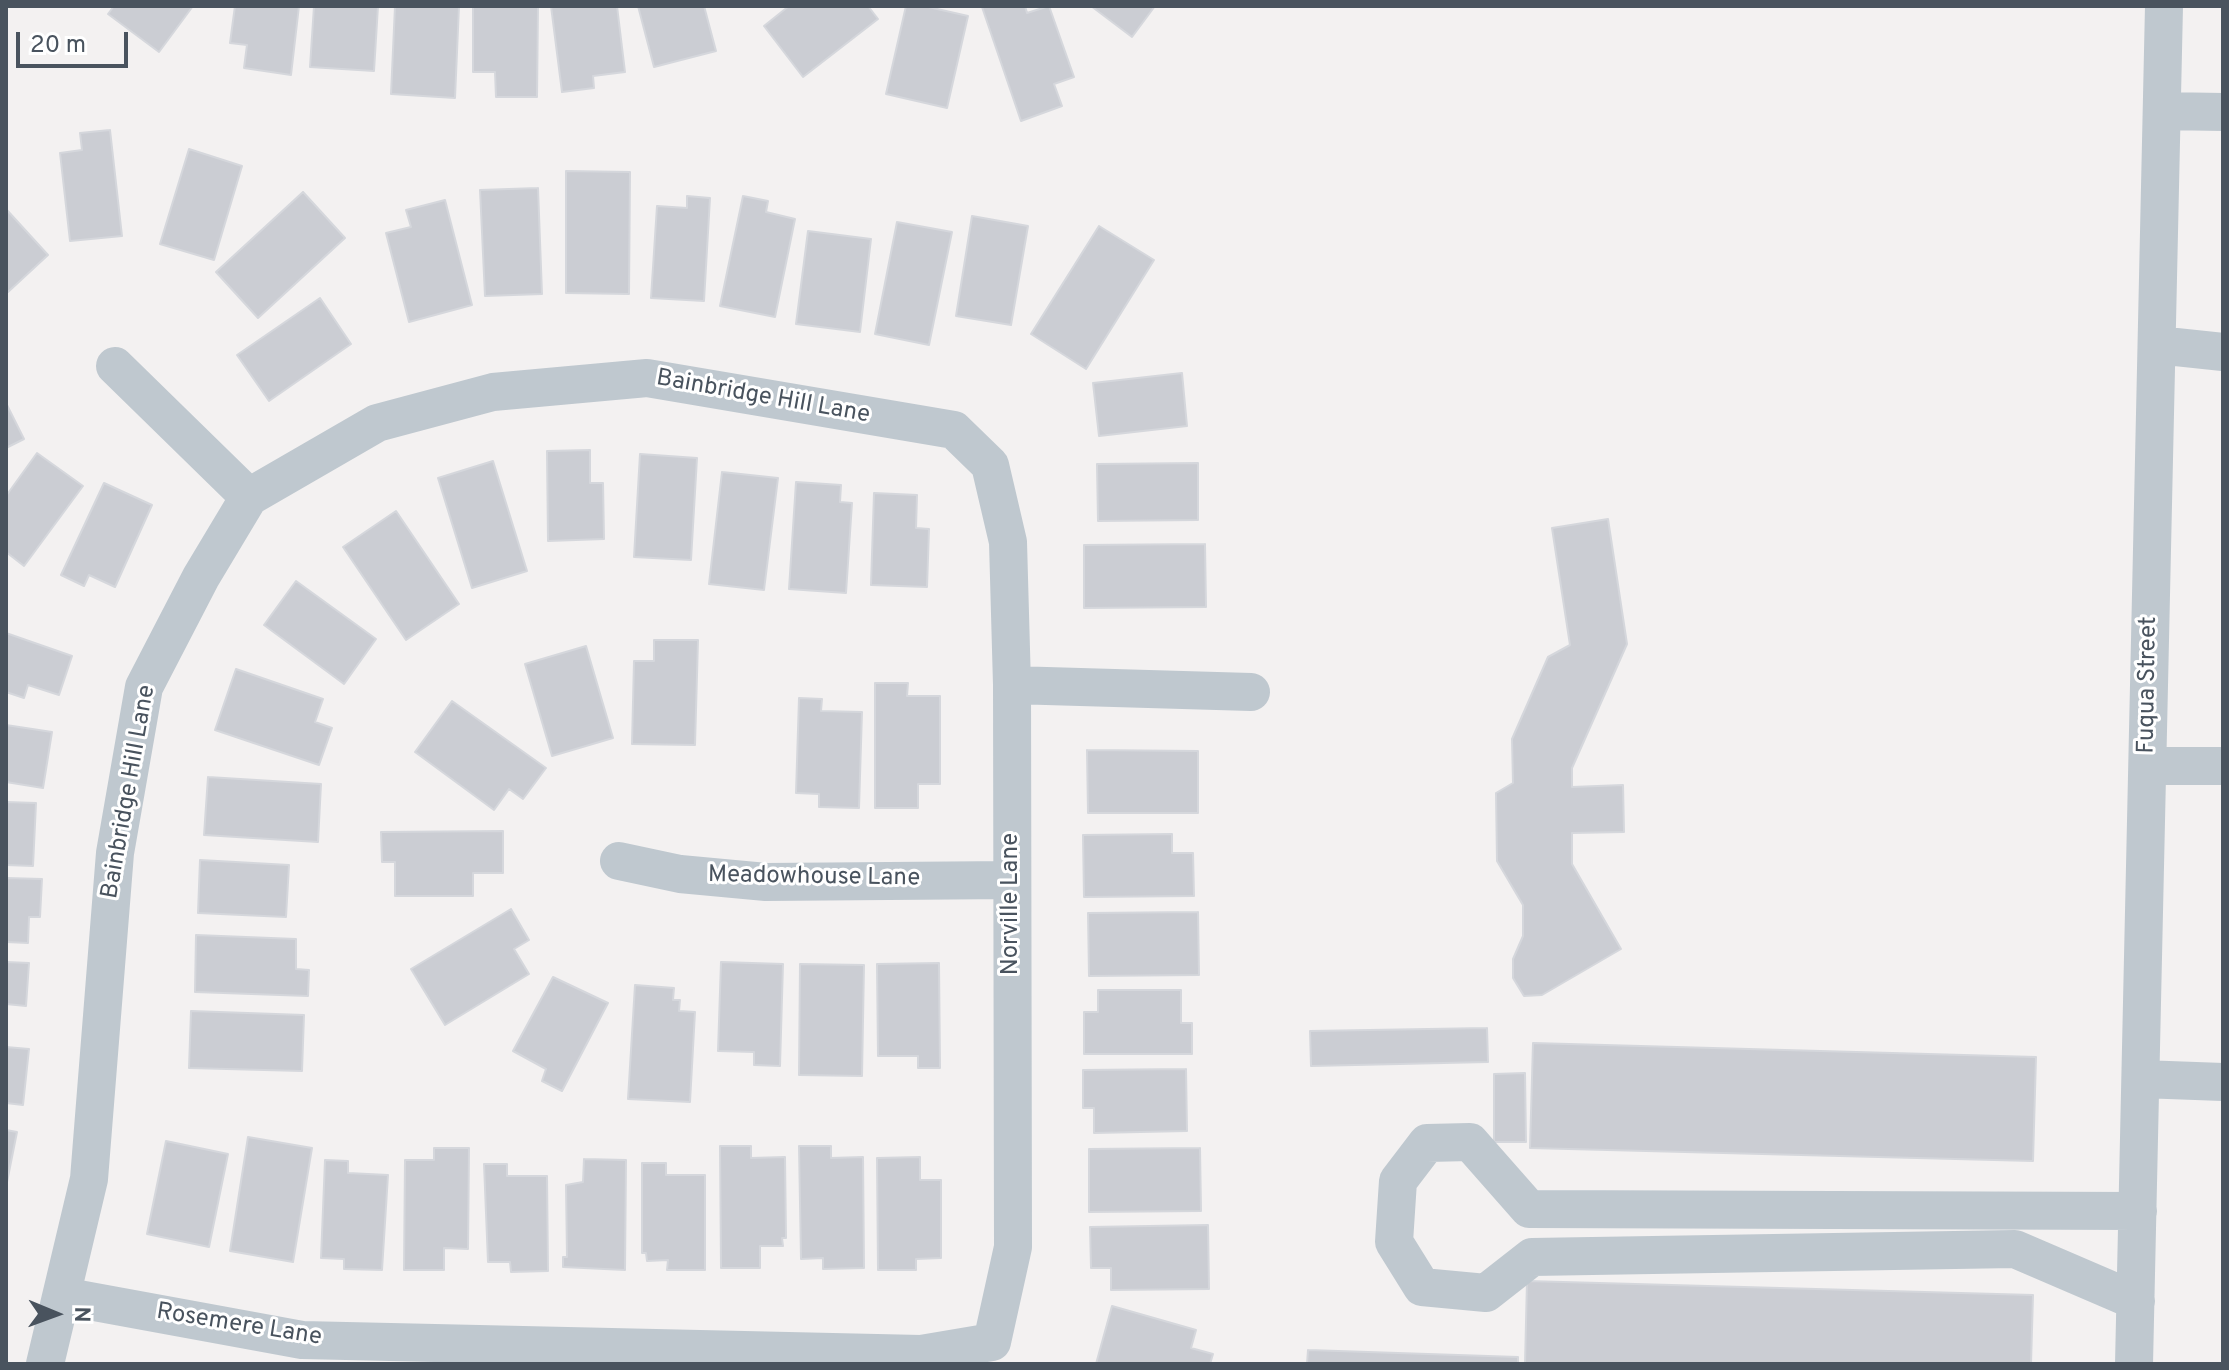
<!DOCTYPE html>
<html>
<head>
<meta charset="utf-8">
<style>
  body { margin:0 }
  #map { position:relative; width:2229px; height:1370px; overflow:hidden; background:#f3f1f1; font-family:Overpass,sans-serif }
  canvas { display:block }
  .frame { position:absolute; inset:0; border:8px solid #49535e; pointer-events:none }
  .north { position:absolute; left:16px; top:1274px; width:80px; height:80px; -webkit-text-stroke:6px #fff; paint-order:stroke; rotate:91deg; font-size:22px; font-weight:700; line-height:32px; text-align:center; color:#49535e }
  .north::after { content:''; display:block; margin:auto; width:28px; height:36px; background:#49535e; clip-path:polygon(50% 0,100% 100%,50% 72%,0 100%) }
  .scale { position:absolute; left:16px; top:32px; width:112px; height:36px; box-sizing:border-box; border:4px solid #49535e; border-top:0; padding-left:10px; font-size:24px; line-height:28px; white-space:nowrap; color:#49535e; -webkit-text-stroke:6px #fff; paint-order:stroke }
</style>
</head>
<body>
<div id="map">
<canvas width="2229" height="1370"></canvas>
<div class="frame"></div>
<div class="north">N</div>
<div class="scale">20 m</div>
</div>
<script>
const ctx = document.querySelector('canvas').getContext('2d');
ctx.lineJoin = 'round';
function paint(path, color) {
  ctx.fillStyle = color;
  ctx.fill(path, 'evenodd');
}
function shape(rows) {
  const path = new Path2D();
  for (const r of rows) {
    path.moveTo(r[0], r[1]);
    for (let i = 2; i < r.length; i += 2) path.lineTo(r[i], r[i + 1]);
  }
  return path;
}
function stroke(path, color, width, dash) {
  ctx.strokeStyle = color;
  ctx.lineWidth = width;
  ctx.lineCap = dash ? 'butt' : 'round';
  ctx.setLineDash(dash || []);
  ctx.stroke(path);
}
function label(font, color, halo, rows, align = 'center') {
  ctx.font = font + ' Overpass,sans-serif';
  ctx.lineWidth = 6;
  ctx.setLineDash([]);
  ctx.textBaseline = 'middle';
  ctx.strokeStyle = halo;
  ctx.fillStyle = color;
  for (const [text, x, y, turn = 0] of rows) {
    ctx.save();
    ctx.translate(x, y);
    ctx.rotate((+turn || 0) * Math.PI / 180);
    ctx.textAlign = isNaN(turn) ? turn : align;
    if (halo) ctx.strokeText(text, 0, 0);
    ctx.fillText(text, 0, 0);
    ctx.restore();
  }
}
const building = shape([
  [114,6,193,6,159,52,108,14,114,6],
  [235,6,299,6,291,75,244,68,247,45,230,43,235,6],
  [314,6,378,6,374,71,310,67,314,6],
  [395,6,459,6,455,98,391,94,395,6],
  [473,6,538,6,537,97,496,97,495,72,473,72,473,6],
  [551,6,617,6,625,72,593,76,594,88,562,92,551,6],
  [638,6,704,6,716,51,654,67,638,6],
  [789,6,868,6,878,19,803,77,764,26,789,6],
  [906,6,924,6,968,16,947,108,886,94,906,6],
  [1025,6,1027,13,1049,6,1074,77,1054,84,1062,106,1021,121,982,7,1025,6],
  [1091,6,1155,6,1132,37,1091,6],
  [110,130,122,236,70,241,60,153,82,150,80,133,110,130],
  [189,149,242,166,214,260,160,244,189,149],
  [566,171,630,172,629,294,566,293,566,171],
  [538,188,542,294,485,296,480,190,538,188],
  [303,192,345,238,258,318,216,272,303,192],
  [687,196,710,198,704,301,651,298,657,206,687,208,687,196],
  [743,196,768,201,766,212,795,219,775,317,720,306,743,196],
  [445,200,472,305,409,322,386,233,411,227,406,210,445,200],
  [6,209,48,255,8,292,6,289,6,209],
  [972,216,1028,226,1011,325,956,316,972,216],
  [897,222,952,232,929,345,875,334,897,222],
  [1099,226,1154,260,1086,369,1031,334,1099,226],
  [808,231,871,239,860,332,796,324,808,231],
  [320,298,351,344,269,401,237,355,320,298],
  [1182,373,1187,426,1099,436,1093,383,1182,373],
  [6,403,24,439,6,448,6,403],
  [590,450,590,483,603,483,604,539,548,541,547,451,590,450],
  [37,453,83,486,24,566,6,552,6,496,37,453],
  [640,454,697,458,691,560,634,557,640,454],
  [493,461,527,571,472,588,438,478,493,461],
  [1198,463,1198,520,1098,521,1097,464,1198,463],
  [722,472,778,478,764,590,709,584,722,472],
  [796,482,841,485,840,502,852,503,846,593,789,589,796,482],
  [104,483,152,505,115,587,89,575,84,586,61,575,104,483],
  [874,493,917,495,916,528,929,529,927,587,871,585,874,493],
  [396,511,459,604,406,640,343,547,396,511],
  [1608,519,1627,644,1572,768,1572,787,1623,785,1624,832,1572,833,1572,864,1621,949,1542,995,1524,996,1513,978,1513,959,1523,936,1523,905,1497,861,1496,793,1513,783,1512,739,1548,657,1570,645,1552,528,1608,519],
  [1205,544,1206,607,1084,608,1084,545,1205,544],
  [296,581,376,639,344,684,264,625,296,581],
  [6,633,72,656,59,695,28,685,24,698,6,692,6,633],
  [654,640,698,640,695,745,632,744,634,661,654,661,654,640],
  [586,646,613,738,552,756,525,664,586,646],
  [236,669,323,699,315,722,332,728,319,765,215,730,236,669],
  [875,683,908,683,907,696,940,696,940,784,918,784,918,808,875,808,875,683],
  [799,698,822,699,821,711,862,712,859,808,819,807,819,794,796,793,799,698],
  [452,701,546,768,523,799,509,789,494,810,415,752,452,701],
  [6,725,52,732,43,788,6,782,6,725],
  [1087,750,1198,751,1198,813,1088,813,1087,750],
  [208,777,321,784,318,842,204,835,208,777],
  [6,802,36,803,33,866,6,865,6,802],
  [503,831,503,873,473,873,473,896,395,896,395,862,382,862,381,832,503,831],
  [1172,834,1172,853,1193,853,1194,896,1084,897,1083,835,1172,834],
  [200,860,289,865,286,917,198,913,200,860],
  [6,878,42,879,40,917,29,917,28,943,6,942,6,878],
  [511,909,529,940,514,949,529,974,445,1025,411,969,511,909],
  [1198,912,1199,975,1089,976,1088,913,1198,912],
  [196,935,296,939,296,969,309,970,308,996,195,992,196,935],
  [6,962,29,963,26,1006,6,1004,6,962],
  [721,962,783,964,780,1066,754,1065,754,1052,718,1051,721,962],
  [939,963,940,1068,918,1068,918,1056,878,1056,877,964,939,963],
  [800,964,864,965,862,1076,799,1075,800,964],
  [553,977,608,1003,562,1091,542,1081,546,1069,513,1051,553,977],
  [635,985,674,988,673,1000,680,1000,679,1011,695,1012,690,1102,628,1099,635,985],
  [1098,990,1181,990,1181,1023,1192,1023,1192,1054,1084,1054,1084,1012,1098,1012,1098,990],
  [191,1011,304,1015,302,1071,189,1068,191,1011],
  [1487,1028,1488,1062,1311,1066,1310,1031,1487,1028],
  [1533,1043,2036,1057,2033,1161,1530,1148,1533,1043],
  [6,1047,29,1049,23,1105,6,1103,6,1047],
  [1186,1069,1187,1131,1094,1133,1094,1108,1083,1108,1083,1070,1186,1069],
  [1525,1073,1526,1142,1494,1142,1494,1074,1525,1073],
  [6,1130,17,1132,6,1187,6,1130],
  [248,1137,312,1148,293,1262,230,1251,248,1137],
  [166,1141,228,1154,209,1247,147,1234,166,1141],
  [720,1146,751,1146,751,1158,785,1157,786,1238,782,1238,783,1246,760,1246,760,1268,721,1268,720,1146],
  [799,1146,831,1146,831,1158,863,1157,864,1268,823,1269,823,1258,801,1259,799,1146],
  [434,1148,469,1148,468,1249,444,1248,444,1270,404,1270,405,1160,434,1160,434,1148],
  [1200,1148,1201,1211,1089,1212,1089,1149,1200,1148],
  [920,1157,920,1180,941,1180,941,1258,916,1259,916,1270,878,1270,877,1158,920,1157],
  [584,1159,626,1160,625,1270,563,1267,563,1257,567,1257,566,1185,583,1182,584,1159],
  [325,1160,348,1161,348,1173,388,1175,382,1270,344,1269,344,1259,321,1258,325,1160],
  [642,1163,666,1163,666,1175,705,1175,705,1270,667,1270,668,1260,647,1261,646,1253,642,1253,642,1163],
  [484,1164,507,1164,507,1176,547,1176,548,1271,511,1272,510,1262,488,1262,484,1164],
  [1208,1225,1209,1289,1111,1290,1111,1268,1091,1268,1090,1227,1208,1225],
  [1527,1281,2033,1295,2031,1364,1525,1364,1527,1281],
  [1112,1306,1196,1330,1191,1348,1213,1354,1210,1364,1096,1364,1112,1306],
  [1308,1350,1518,1357,1518,1364,1307,1364,1308,1350]
]);
const minor = shape([
  [2162,111,2223,112],
  [2157,345,2223,352],
  [115,366,249,497],
  [1012,685,1251,692],
  [2148,766,2223,766],
  [619,861,680,874,766,882,1011,880],
  [2141,1079,2223,1082],
  [2136,1301,2015,1249,1532,1257,1486,1293,1422,1287,1394,1242,1398,1181,1427,1143,1470,1142,1529,1209,2138,1211],
  [45,1364,89,1179,115,853,144,687,201,577,249,497,377,423,493,392,647,378,954,430,990,465,1008,542,1012,685,1013,1247,992,1342,921,1354,302,1340,62,1296],
  [2134,1364,2164,6]
]);
const streetNames = [
  ["Bainbridge Hill Lane",763,398,10],
  ["Fuqua Street",2149,685,-89],
  ["Bainbridge Hill Lane",130,792,-80],
  ["Meadowhouse Lane",814,878,1],
  ["Norville Lane",1012,904,-90],
  ["Rosemere Lane",239,1326,9]
];
paint(building, '#cbcdd3');
stroke(building, '#d5d7dc', 2);
stroke(minor, '#bfc8cf', 38);
label('24px', '#49535e', '#fff', streetNames);
</script>
</body>
</html>
